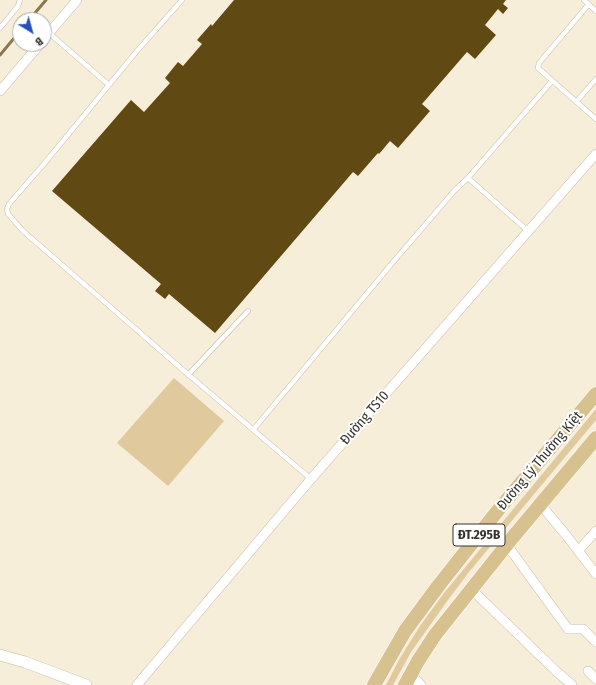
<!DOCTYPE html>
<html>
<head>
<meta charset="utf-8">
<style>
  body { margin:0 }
  #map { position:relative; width:596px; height:685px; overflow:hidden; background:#f7eeda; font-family:"Fira Sans Condensed",sans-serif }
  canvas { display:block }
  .north { position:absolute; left:12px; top:12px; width:40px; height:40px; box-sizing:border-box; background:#fff; border:1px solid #afadab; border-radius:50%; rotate:143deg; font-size:11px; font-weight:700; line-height:16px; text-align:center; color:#37332c }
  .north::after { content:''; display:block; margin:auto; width:14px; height:18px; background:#2750bf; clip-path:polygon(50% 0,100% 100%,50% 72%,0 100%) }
</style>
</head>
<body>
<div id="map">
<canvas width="596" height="685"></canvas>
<div class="north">B</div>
</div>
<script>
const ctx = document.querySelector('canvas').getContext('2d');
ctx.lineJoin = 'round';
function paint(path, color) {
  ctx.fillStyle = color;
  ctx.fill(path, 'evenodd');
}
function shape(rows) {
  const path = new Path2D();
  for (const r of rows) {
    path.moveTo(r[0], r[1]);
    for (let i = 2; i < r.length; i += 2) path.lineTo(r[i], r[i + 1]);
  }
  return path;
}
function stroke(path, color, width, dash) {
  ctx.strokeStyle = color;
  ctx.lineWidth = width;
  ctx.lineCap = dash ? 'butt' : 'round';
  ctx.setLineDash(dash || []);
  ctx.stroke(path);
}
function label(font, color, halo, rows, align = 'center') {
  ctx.font = font + ' "Fira Sans Condensed",sans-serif';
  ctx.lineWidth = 4;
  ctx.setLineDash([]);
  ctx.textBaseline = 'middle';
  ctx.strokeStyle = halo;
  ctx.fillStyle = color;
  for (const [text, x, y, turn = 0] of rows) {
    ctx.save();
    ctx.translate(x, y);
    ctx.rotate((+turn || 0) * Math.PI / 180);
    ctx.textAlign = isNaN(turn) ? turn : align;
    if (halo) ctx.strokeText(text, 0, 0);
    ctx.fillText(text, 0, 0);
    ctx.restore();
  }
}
const green = shape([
  [174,378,224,421,168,486,117,443],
  [596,409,596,420,469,572,448,600,411,652,393,685,386,685,400,658,420,626,444,593]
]);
const stream = shape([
  [29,20,46,0],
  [0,55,20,31]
]);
const building = shape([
  [234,0,506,0,503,4,508,8,503,14,498,9,485,25,496,35,475,59,467,52,422,104,430,111,398,148,390,141,379,154,378,153,358,176,353,172,215,333,169,294,165,299,155,291,161,284,52,191,131,100,144,112,170,83,165,78,178,62,183,66,202,44,197,40,211,24,212,26]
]);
const service = shape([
  [182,0,137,51,43,165,9,204,7,209,8,214,23,231,183,370,311,479],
  [584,0,596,11],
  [589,4,539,63,538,68,596,119],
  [0,28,18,6,20,0],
  [49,33,109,85],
  [576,102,596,79],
  [468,178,552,81],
  [188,375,248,311],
  [253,430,394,261,455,190,468,178,528,231]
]);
const minor = shape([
  [44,39,77,0],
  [0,91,40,44],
  [540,504,566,535,596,574],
  [507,545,568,629,583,629,596,642],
  [578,551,596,531],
  [471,589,556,671,572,685],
  [588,671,596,679],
  [410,674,421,685],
  [137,685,311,479,596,154]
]);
const tertiary = shape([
  [0,655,25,662,86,685]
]);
const primary = shape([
  [374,685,405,631,439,585,499,509,596,394],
  [405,685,418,661,435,635,513,537,596,438]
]);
const shields = [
  [479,535,52]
];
const shieldNames = [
  ["ĐT.295B",479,535]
];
const streetNames = [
  ["Đường TS10",365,418,-49],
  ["Đường Lý Thường Kiệt",540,461,-50]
];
paint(green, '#dfc99d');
stroke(stream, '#8a7751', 3);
paint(building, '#604913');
stroke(service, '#c2b9a6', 5.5);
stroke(minor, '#c2b9a6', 10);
stroke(tertiary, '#c2b9a6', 12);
stroke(primary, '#fff', 15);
stroke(service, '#fff', 4.5);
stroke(minor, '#fff', 9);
stroke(tertiary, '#fff', 11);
stroke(primary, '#d7c18f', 14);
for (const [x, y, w] of shields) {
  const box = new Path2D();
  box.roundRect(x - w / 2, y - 11, w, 22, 3);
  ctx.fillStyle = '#fff';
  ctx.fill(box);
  stroke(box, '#37332c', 1);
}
label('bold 13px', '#37332c', null, shieldNames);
label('14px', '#37332c', '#fff', streetNames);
</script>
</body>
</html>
